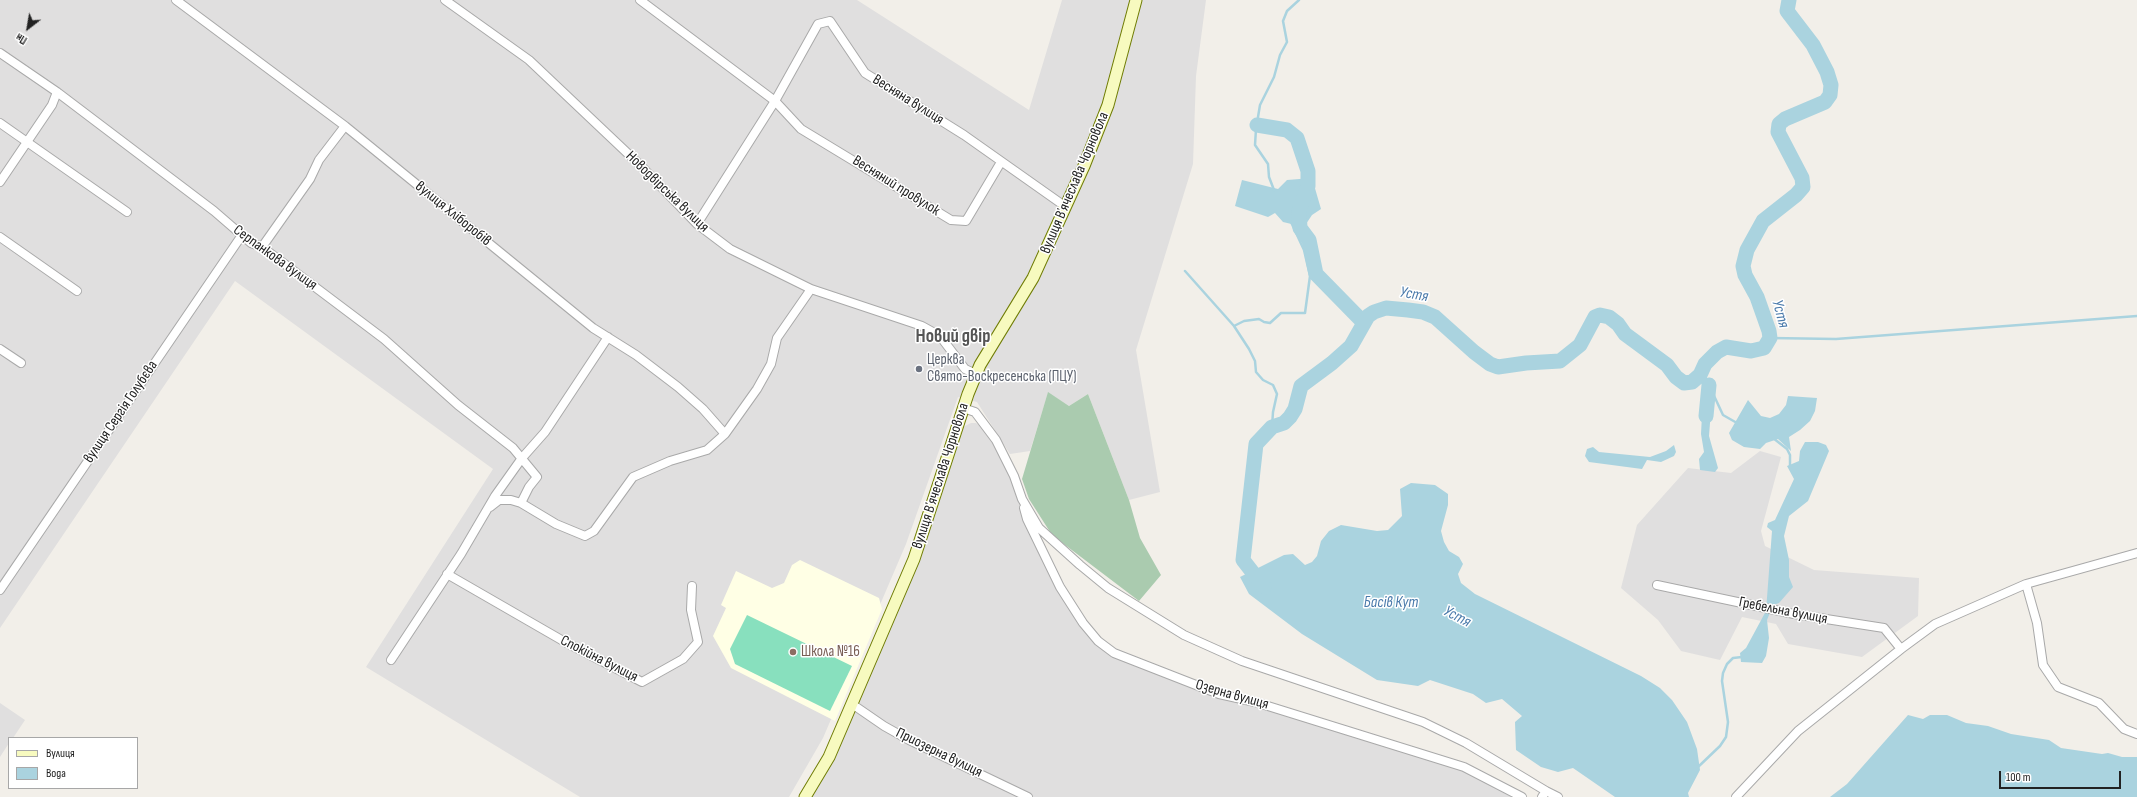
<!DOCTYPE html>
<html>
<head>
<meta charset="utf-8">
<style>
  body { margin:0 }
  #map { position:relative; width:2137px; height:797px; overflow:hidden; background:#f2efe9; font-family:"Sofia Sans Condensed",sans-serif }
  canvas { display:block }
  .legend { position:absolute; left:8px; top:737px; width:130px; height:52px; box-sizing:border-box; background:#fff; border:1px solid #a7a7a7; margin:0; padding:5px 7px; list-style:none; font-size:12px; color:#222 }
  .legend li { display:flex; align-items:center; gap:8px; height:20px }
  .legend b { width:20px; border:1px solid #a7a7a7 }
  .north { position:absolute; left:8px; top:8px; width:40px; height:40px; -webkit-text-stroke:3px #fff; paint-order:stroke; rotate:211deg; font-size:11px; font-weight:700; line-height:16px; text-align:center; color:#222 }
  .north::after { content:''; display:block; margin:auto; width:14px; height:18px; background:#222; clip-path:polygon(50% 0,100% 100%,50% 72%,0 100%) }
  .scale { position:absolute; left:1999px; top:771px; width:122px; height:18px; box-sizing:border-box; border:2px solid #222; border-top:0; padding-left:5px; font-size:12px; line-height:14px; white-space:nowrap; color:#222; -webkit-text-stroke:3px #fff; paint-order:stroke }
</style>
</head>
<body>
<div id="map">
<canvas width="2137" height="797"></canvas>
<ul class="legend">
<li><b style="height:5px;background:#f7fabf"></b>Вулиця</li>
<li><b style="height:11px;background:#aad3df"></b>Вода</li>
</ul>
<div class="north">Пн</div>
<div class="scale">100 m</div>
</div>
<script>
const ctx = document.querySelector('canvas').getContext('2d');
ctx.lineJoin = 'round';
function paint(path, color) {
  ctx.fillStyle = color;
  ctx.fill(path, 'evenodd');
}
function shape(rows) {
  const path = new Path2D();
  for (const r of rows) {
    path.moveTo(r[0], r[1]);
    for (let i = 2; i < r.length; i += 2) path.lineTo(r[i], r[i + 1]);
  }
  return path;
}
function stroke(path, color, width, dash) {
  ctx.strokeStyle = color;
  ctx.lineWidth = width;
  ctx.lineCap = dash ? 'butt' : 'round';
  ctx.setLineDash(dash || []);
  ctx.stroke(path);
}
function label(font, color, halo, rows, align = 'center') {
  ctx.font = font + ' "Sofia Sans Condensed",sans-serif';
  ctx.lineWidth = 3;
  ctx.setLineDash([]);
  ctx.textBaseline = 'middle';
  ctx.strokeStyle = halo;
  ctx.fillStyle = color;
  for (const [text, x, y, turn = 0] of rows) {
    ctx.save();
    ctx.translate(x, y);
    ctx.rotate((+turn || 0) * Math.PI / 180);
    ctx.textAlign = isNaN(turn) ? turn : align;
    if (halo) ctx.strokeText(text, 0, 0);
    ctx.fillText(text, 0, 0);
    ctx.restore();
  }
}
const residential = shape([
  [0,0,857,0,1029,110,1062,0,1206,0,1196,76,1193,164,1136,350,1160,492,1129,500,1088,394,1069,406,1048,393,1030,451,1010,454,977,402,958,397,906,544,823,738,789,797,580,797,366,667,493,469,235,281,0,628],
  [971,423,976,423,984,428,996,440,1027,519,1083,623,1114,653,1219,694,1427,754,1522,797,811,797,840,745,923,550,963,427],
  [1760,451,1781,457,1761,531,1765,546,1814,570,1919,578,1918,616,1862,657,1788,644,1776,624,1742,617,1720,660,1681,651,1658,620,1621,588,1637,525,1688,468,1731,473],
  [0,703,25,720,13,738,9,738,9,743,0,757]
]);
const education = shape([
  [800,560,879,598,882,609,835,721,731,668,713,636,726,608,721,605,736,571,772,588,784,583,792,565]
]);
const cemetery = shape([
  [1048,392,1069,406,1088,394,1129,500,1140,538,1161,575,1139,601,1052,535,1029,499,1022,479]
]);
const pitch = shape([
  [747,615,852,666,830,711,735,664,730,649]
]);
const water = shape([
  [1312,178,1321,209,1312,215,1304,227,1283,222,1275,213,1268,217,1235,206,1242,180,1278,189,1287,180],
  [1703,395,1712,397,1709,436,1718,468,1715,472,1700,470,1699,459,1704,452,1701,434],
  [1788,396,1817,398,1815,411,1810,421,1800,430,1789,437,1791,451,1778,439,1766,443,1760,449,1744,447,1732,440,1729,433,1748,400,1761,416,1770,418,1779,414,1786,405],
  [1805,442,1818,442,1826,445,1829,451,1808,501,1789,516,1784,536,1789,560,1789,577,1793,587,1779,603,1773,605,1767,620,1769,638,1766,656,1762,663,1741,662,1740,653,1746,648,1766,611,1772,531,1767,527,1768,523,1775,520,1794,479,1787,466,1799,461,1800,451],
  [1674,445,1676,452,1674,456,1661,462,1647,460,1642,469,1589,462,1585,456,1587,449,1593,447,1599,452,1650,457,1666,451],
  [1411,483,1435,485,1448,494,1448,505,1441,531,1444,542,1449,551,1459,557,1463,564,1458,574,1461,583,1475,594,1641,676,1660,688,1672,700,1687,722,1697,749,1700,770,1688,793,1689,797,1615,797,1573,768,1558,772,1541,767,1516,750,1515,722,1522,716,1502,699,1486,703,1473,694,1430,680,1418,686,1377,680,1302,634,1249,594,1240,577,1284,555,1293,554,1305,565,1312,562,1317,556,1321,541,1329,531,1341,525,1377,531,1388,530,1402,516,1400,489],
  [1908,715,1923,719,1930,715,1947,715,1966,723,1988,726,2011,734,2049,740,2061,748,2102,754,2108,753,2122,757,2137,757,2137,797,1830,797,1847,784]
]);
const stream = shape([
  [1274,190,1269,177,1268,164,1255,145,1256,129,1260,105,1274,77,1280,55,1287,42,1283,21,1287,11,1299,0],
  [1185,271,1234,326,1249,349,1255,361,1256,372,1263,380,1273,385,1277,394,1273,412,1272,427],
  [1234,326,1244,321,1259,319,1264,322,1270,323,1281,313,1305,313,1310,276,1304,250,1291,222],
  [1770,338,1836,339,2137,316],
  [1700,375,1709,385,1723,415,1737,423],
  [1773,438,1787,449,1790,455,1790,467],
  [1698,767,1720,746,1726,737,1728,722,1722,681,1723,673,1727,664,1733,658,1742,657]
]);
const river = shape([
  [1257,125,1287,130,1297,138,1308,171,1308,186,1299,211,1300,228,1309,240,1316,274,1364,323],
  [1706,416,1709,385],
  [1264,587,1243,560,1256,444,1272,427,1284,423,1290,417,1295,409,1301,386,1332,363,1351,346,1368,316,1374,312,1386,308,1408,310,1423,312,1435,317,1474,352,1490,364,1498,367,1526,363,1560,361,1580,345,1595,317,1600,315,1609,317,1618,324,1625,334,1667,365,1676,377,1684,383,1692,382,1700,375,1705,364,1717,352,1726,347,1751,351,1764,348,1770,338,1769,331,1757,297,1745,275,1743,266,1747,250,1763,221,1796,195,1803,187,1802,178,1778,132,1779,124,1785,119,1825,102,1830,95,1831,85,1827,72,1813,45,1787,11,1789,0]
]);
const street = shape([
  [176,0,345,126,593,328,636,355,678,387,703,409,725,434],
  [445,0,529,60,641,166,697,224,730,249,811,289,922,326,940,336,965,369,976,374],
  [640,0,775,101,818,24,830,21,865,73,964,135,1066,207],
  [0,53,57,92,214,211,251,243,262,247,384,339,458,405,513,448,537,477,529,487,521,503],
  [0,123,127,212],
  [0,182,52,105,57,92],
  [697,224,775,101,801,129,951,220,966,221,1001,162],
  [0,237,77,291],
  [262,247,310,179,319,160,345,126],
  [0,349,21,363],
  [963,408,975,412,996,440,1014,476,1022,499,1039,528,1080,565,1108,588,1184,635,1242,661,1423,722,1466,743,1546,791],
  [490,507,499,500,511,500,521,503,556,524,585,536,594,531,633,477,670,461,707,450,725,434,757,389,771,364,777,338,811,289],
  [1024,508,1027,519,1060,587,1083,623,1098,641,1114,653,1219,694,1255,702,1464,767,1522,797],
  [447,574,565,642,642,682,683,659,698,642,691,610,692,586],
  [2026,584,2037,623,2043,665,2058,687,2099,703,2124,729,2137,734],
  [1657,585,1794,614,1884,628,1901,649],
  [0,590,242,235],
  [391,660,461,554,495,496,522,458,545,432,608,337],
  [852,704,884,726,909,740,1028,797],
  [1542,797,1546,791,1558,797],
  [1736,797,1798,731,1901,649,1935,624,2026,584,2137,553]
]);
const secondary = shape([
  [805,797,829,757,914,559,968,394,980,365,1033,278,1084,166,1108,105,1136,0]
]);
const markers = [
  [919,369,4,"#6b7280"],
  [793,652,4,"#8d6e63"]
];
const streetNames = [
  ["Весняна вулиця",908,100,32],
  ["вулиця Вʼячеслава Чорновола",1075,183,-67],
  ["Весняний провулок",896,186,32],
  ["Новодвірська вулиця",667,192,44],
  ["вулиця Хліборобів",453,214,39],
  ["Серпанкова вулиця",275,258,36],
  ["вулиця Сергія Голубєва",121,412,-56],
  ["вулиця Вʼячеслава Чорновола",941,476,-72],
  ["Гребельна вулиця",1783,611,11],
  ["Спокійна вулиця",599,659,27],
  ["Озерна вулиця",1232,695,16],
  ["Приозерна вулиця",939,753,26]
];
const worshipNames = [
  ["Церква",927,360],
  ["Свято-Воскресенська (ПЦУ)",927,377]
];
const educationNames = [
  ["Школа №16",801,652]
];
const waterNames = [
  ["Устя",1414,295,10],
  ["Устя",1780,314,74],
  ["Басів Кут",1391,603],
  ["Устя",1457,617,28]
];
const districtNames = [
  ["Новий двір",953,337]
];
paint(residential, '#e0dfdf');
paint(education, '#ffffe5');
paint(cemetery, '#aacbaf');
paint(pitch, '#88e0be');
paint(water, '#aad3df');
stroke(stream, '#aad3df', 2.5);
stroke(river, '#aad3df', 15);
stroke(street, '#a9a9a9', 10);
stroke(secondary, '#707d05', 13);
stroke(street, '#fff', 8);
stroke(secondary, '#f7fabf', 11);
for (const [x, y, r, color] of markers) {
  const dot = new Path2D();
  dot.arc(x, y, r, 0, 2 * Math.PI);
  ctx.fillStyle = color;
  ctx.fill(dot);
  stroke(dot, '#fff', 1.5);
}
label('15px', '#222', '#fff', streetNames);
label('15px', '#5b616d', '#fff', worshipNames, 'left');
label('15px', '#785e54', '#fff', educationNames, 'left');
label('italic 16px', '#4a7aab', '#fff', waterNames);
label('bold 19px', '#555', '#fff', districtNames);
</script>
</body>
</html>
